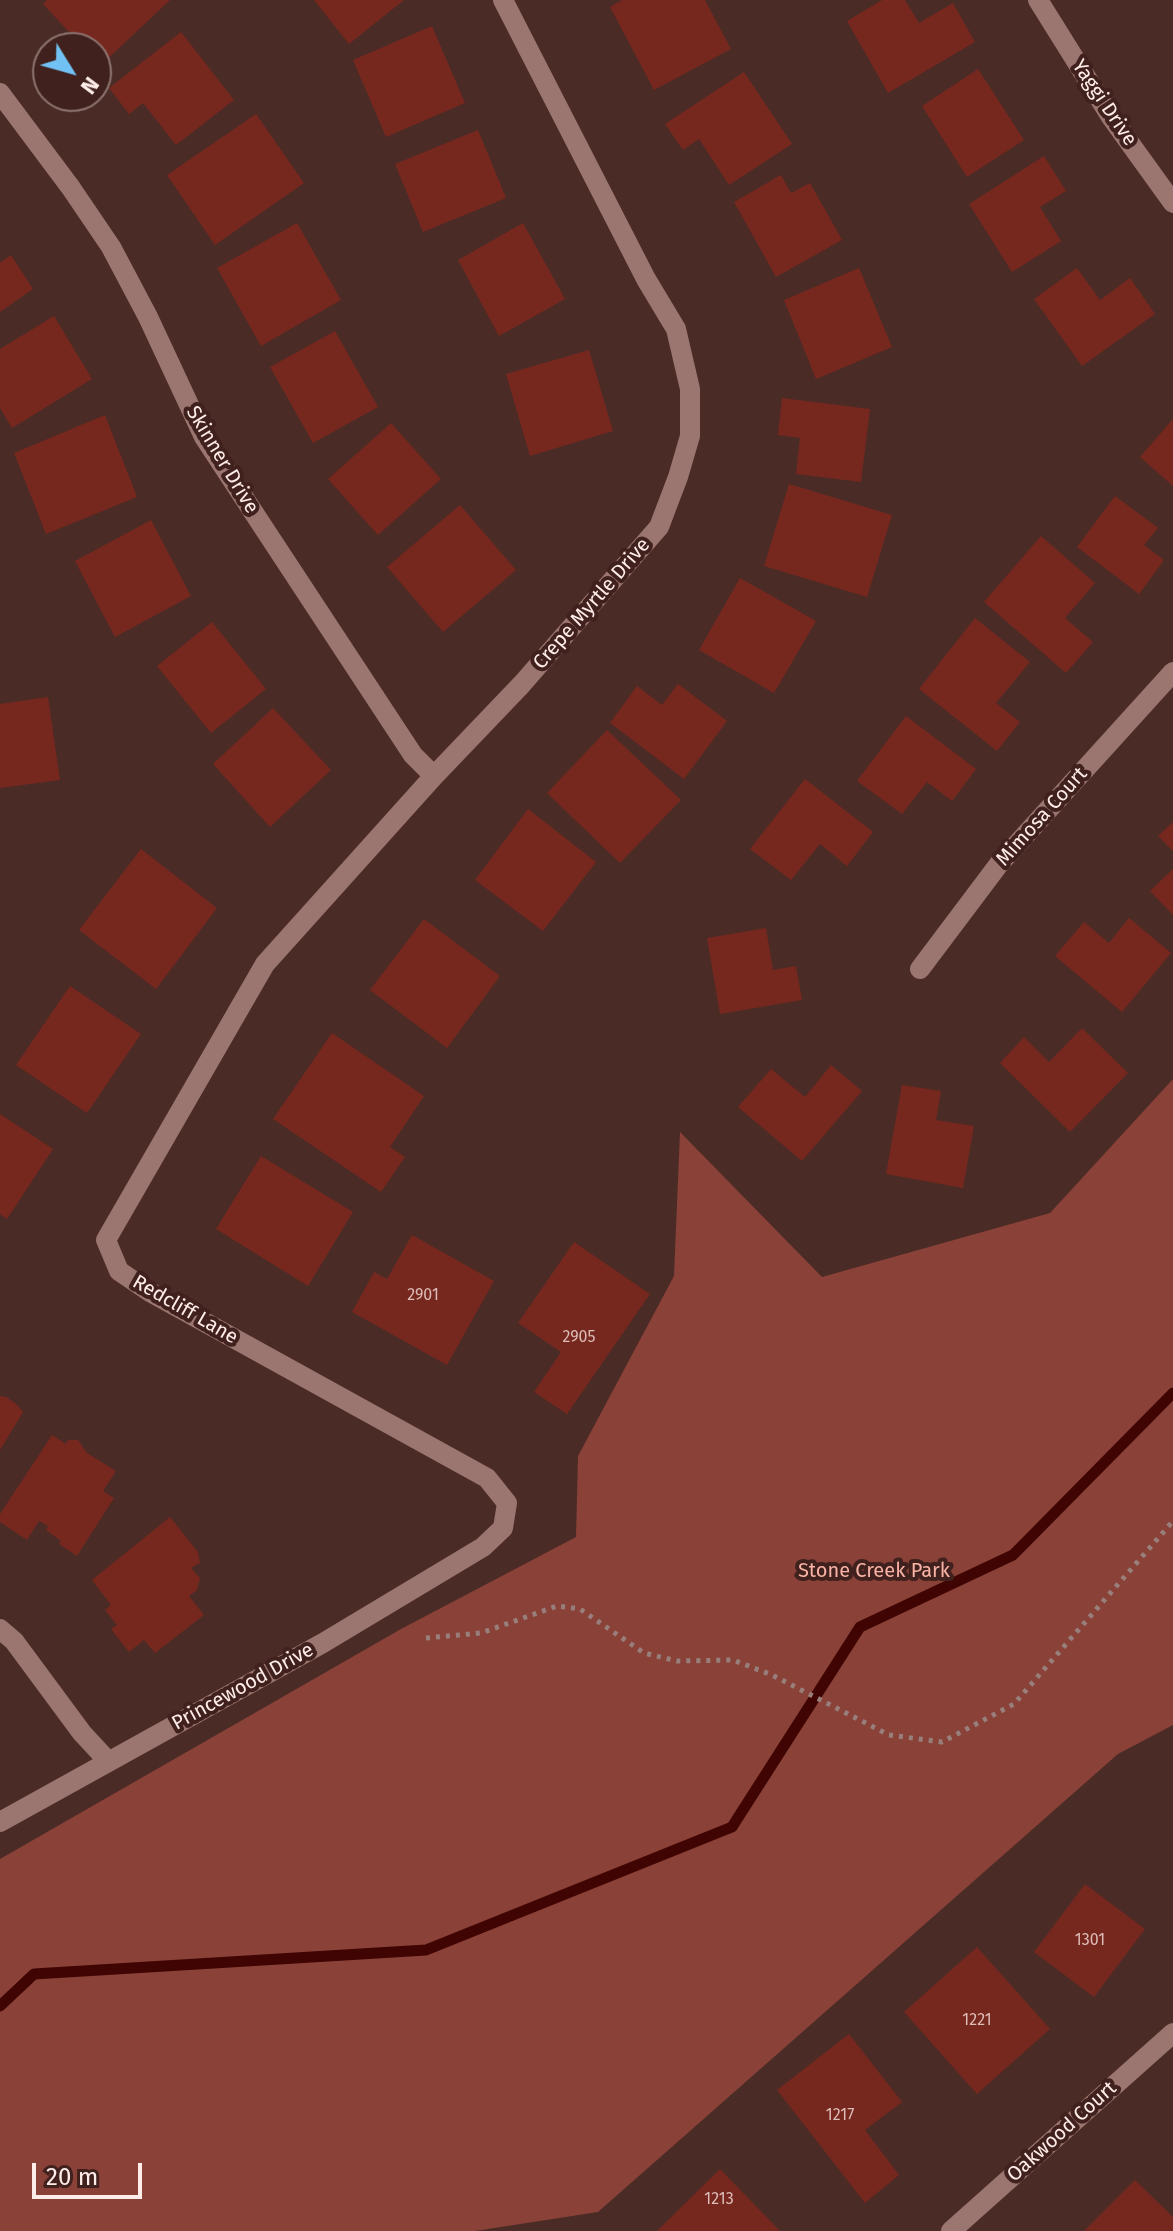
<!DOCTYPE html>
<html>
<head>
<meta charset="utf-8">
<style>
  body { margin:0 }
  #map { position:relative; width:1173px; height:2231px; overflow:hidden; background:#4b2b26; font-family:"Fira Sans",sans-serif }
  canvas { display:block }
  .north { position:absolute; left:32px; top:32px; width:80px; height:80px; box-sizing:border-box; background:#40211d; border:2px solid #8c736f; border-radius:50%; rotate:127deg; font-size:22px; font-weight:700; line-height:32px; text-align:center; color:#ffedea }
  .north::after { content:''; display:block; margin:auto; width:28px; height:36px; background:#72c1f5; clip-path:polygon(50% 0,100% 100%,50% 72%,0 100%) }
  .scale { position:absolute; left:32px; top:2163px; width:110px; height:36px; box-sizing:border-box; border:4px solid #ffedea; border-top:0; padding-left:10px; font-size:24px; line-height:28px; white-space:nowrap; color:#ffedea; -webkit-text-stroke:6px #40211d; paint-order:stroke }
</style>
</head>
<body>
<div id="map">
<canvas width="1173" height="2231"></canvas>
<div class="north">N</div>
<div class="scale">20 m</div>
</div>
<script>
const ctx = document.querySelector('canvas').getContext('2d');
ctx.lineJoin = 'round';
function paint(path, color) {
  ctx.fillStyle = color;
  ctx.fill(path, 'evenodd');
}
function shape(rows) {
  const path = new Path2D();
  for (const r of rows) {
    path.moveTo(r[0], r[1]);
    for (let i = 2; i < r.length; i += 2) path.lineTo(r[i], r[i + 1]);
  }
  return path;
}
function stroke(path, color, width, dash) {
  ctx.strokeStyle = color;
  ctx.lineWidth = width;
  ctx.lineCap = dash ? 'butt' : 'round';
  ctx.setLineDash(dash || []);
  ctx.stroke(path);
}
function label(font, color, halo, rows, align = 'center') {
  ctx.font = font + ' "Fira Sans",sans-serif';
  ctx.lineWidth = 8;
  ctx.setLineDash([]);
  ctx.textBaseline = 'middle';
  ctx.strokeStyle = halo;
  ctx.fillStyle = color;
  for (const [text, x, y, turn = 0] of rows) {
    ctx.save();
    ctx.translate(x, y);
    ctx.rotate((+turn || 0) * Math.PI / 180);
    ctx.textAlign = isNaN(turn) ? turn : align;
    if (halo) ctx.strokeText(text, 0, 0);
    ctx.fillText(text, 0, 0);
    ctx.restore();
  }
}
const green = shape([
  [1173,1079,1173,1725,1118,1754,598,2212,475,2231,0,2231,0,1859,401,1629,576,1537,578,1456,674,1276,680,1132,822,1277,1050,1213]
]);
const stream = shape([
  [0,2006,34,1974,426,1950,732,1827,860,1627,1013,1555,1173,1393]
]);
const building = shape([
  [47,0,170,0,101,65,96,60,96,48,84,48,43,4],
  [314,0,404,0,349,44],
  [622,0,705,0,731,49,654,90,610,7],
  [882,0,905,0,919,23,953,3,975,42,888,93,847,21],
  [432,26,465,103,386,137,353,60],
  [181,32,234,100,176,145,143,103,129,114,109,88],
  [978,69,1024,140,967,177,922,106],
  [744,72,792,144,729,185,699,139,683,150,665,124],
  [256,114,304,183,215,245,167,175],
  [478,130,506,198,423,232,395,164],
  [1044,156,1066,191,1040,207,1061,241,1012,272,969,204],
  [781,175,791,193,810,183,842,240,776,277,734,202],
  [297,223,341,300,261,346,217,268],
  [523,223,565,299,499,336,458,260],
  [11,255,33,289,0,312,0,263],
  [859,268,892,347,816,379,784,300],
  [1077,268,1100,300,1130,278,1155,314,1082,366,1034,299],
  [54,316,92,379,12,428,0,408,0,349],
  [335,331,378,407,313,443,270,367],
  [589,350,613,431,530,456,506,374],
  [782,398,870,409,861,482,796,474,800,438,778,435],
  [105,415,137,497,46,534,14,453],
  [1173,419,1173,486,1140,457],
  [391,423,441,479,378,535,328,479],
  [789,484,892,515,867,597,764,566],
  [1115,496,1158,528,1144,545,1164,560,1139,594,1077,547],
  [460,505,516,570,443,632,387,567],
  [151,520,191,596,115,637,75,561],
  [1041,536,1095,583,1065,618,1093,642,1066,673,984,602],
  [740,578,816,621,774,693,699,650],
  [975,618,1030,662,996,703,1020,722,997,751,919,689],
  [212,622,266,689,211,733,157,666],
  [678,684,727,721,684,779,610,723,637,686,662,705],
  [48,697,60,780,0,788,0,704],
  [273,708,331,770,270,827,213,764],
  [906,716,976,769,952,801,927,782,902,814,857,781],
  [607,730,681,800,620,863,547,793],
  [805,779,873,832,847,866,820,844,791,880,750,849],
  [528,809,596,862,543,931,475,880],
  [1173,822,1173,851,1158,836],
  [141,849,217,908,156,989,79,930],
  [1173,869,1173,915,1150,891],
  [1129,918,1171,953,1122,1012,1055,956,1084,922,1109,943],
  [424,919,500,976,447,1048,370,990],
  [766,928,773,970,796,966,802,1000,720,1014,707,938],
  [70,986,141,1034,87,1113,16,1065],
  [1082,1028,1128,1073,1070,1132,1000,1063,1024,1037,1049,1062],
  [332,1033,424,1096,390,1147,405,1157,381,1192,273,1119],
  [831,1065,862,1091,802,1161,738,1107,771,1069,805,1097],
  [902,1085,941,1091,936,1120,974,1126,963,1188,886,1174],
  [0,1114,53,1149,7,1219,0,1214],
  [261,1156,353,1212,308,1286,216,1229],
  [412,1235,494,1281,447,1365,352,1312,374,1272,387,1279],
  [574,1242,650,1294,567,1414,534,1392,561,1352,518,1323],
  [0,1396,6,1397,15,1403,23,1412,0,1450],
  [52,1435,66,1444,68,1440,78,1440,87,1453,116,1471,103,1491,114,1498,77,1556,59,1544,61,1541,46,1530,48,1526,39,1521,27,1540,0,1522,0,1514],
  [170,1517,198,1552,200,1563,191,1568,200,1578,197,1590,189,1596,204,1615,155,1653,144,1640,129,1652,111,1629,117,1625,105,1610,111,1605,92,1580],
  [1085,1884,1145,1929,1094,1997,1034,1952],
  [977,1947,1050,2029,977,2094,904,2012],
  [849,2034,902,2102,865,2130,899,2175,865,2203,777,2090],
  [720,2169,780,2231,657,2231],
  [1135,2180,1173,2217,1173,2231,1084,2231]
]);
const path = shape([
  [426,1638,481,1633,557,1606,580,1609,644,1653,677,1661,733,1660,772,1675,889,1735,942,1742,1014,1704,1173,1521]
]);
const minor = shape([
  [1038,0,1111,117,1173,203],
  [0,93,71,188,111,247,148,317,204,437,413,755,434,776],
  [920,969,999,864,1173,672],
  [0,1629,14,1641,82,1733,108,1761],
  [0,1822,323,1643,483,1547,503,1528,507,1503,487,1478,150,1292,119,1271,106,1240,265,964,434,776,522,684,659,527,678,477,690,436,690,389,676,329,646,279,503,0],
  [951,2231,1173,2033]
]);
const numberNames = [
  ["2901",423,1296],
  ["2905",579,1338],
  ["1301",1090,1941],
  ["1221",977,2021],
  ["1217",840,2116],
  ["1213",719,2200]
];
const streetNames = [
  ["Yaggi Drive",1104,103,56],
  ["Skinner Drive",222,460,59],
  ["Crepe Myrtle Drive",592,604,-49],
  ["Mimosa Court",1042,817,-48],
  ["Redcliff Lane",185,1310,30],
  ["Princewood Drive",243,1687,-29],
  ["Oakwood Court",1062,2132,-42]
];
const parkNames = [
  ["Stone Creek Park",874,1571]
];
paint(green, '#894138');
stroke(stream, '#400503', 11);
paint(building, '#76281f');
stroke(path, '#997f7b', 5, [4, 6]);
stroke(minor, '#9b756f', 20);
label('16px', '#ddbcb7', null, numberNames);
label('20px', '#ffedea', '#40211d', streetNames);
label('20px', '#f9b2a6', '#40211d', parkNames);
</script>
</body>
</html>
